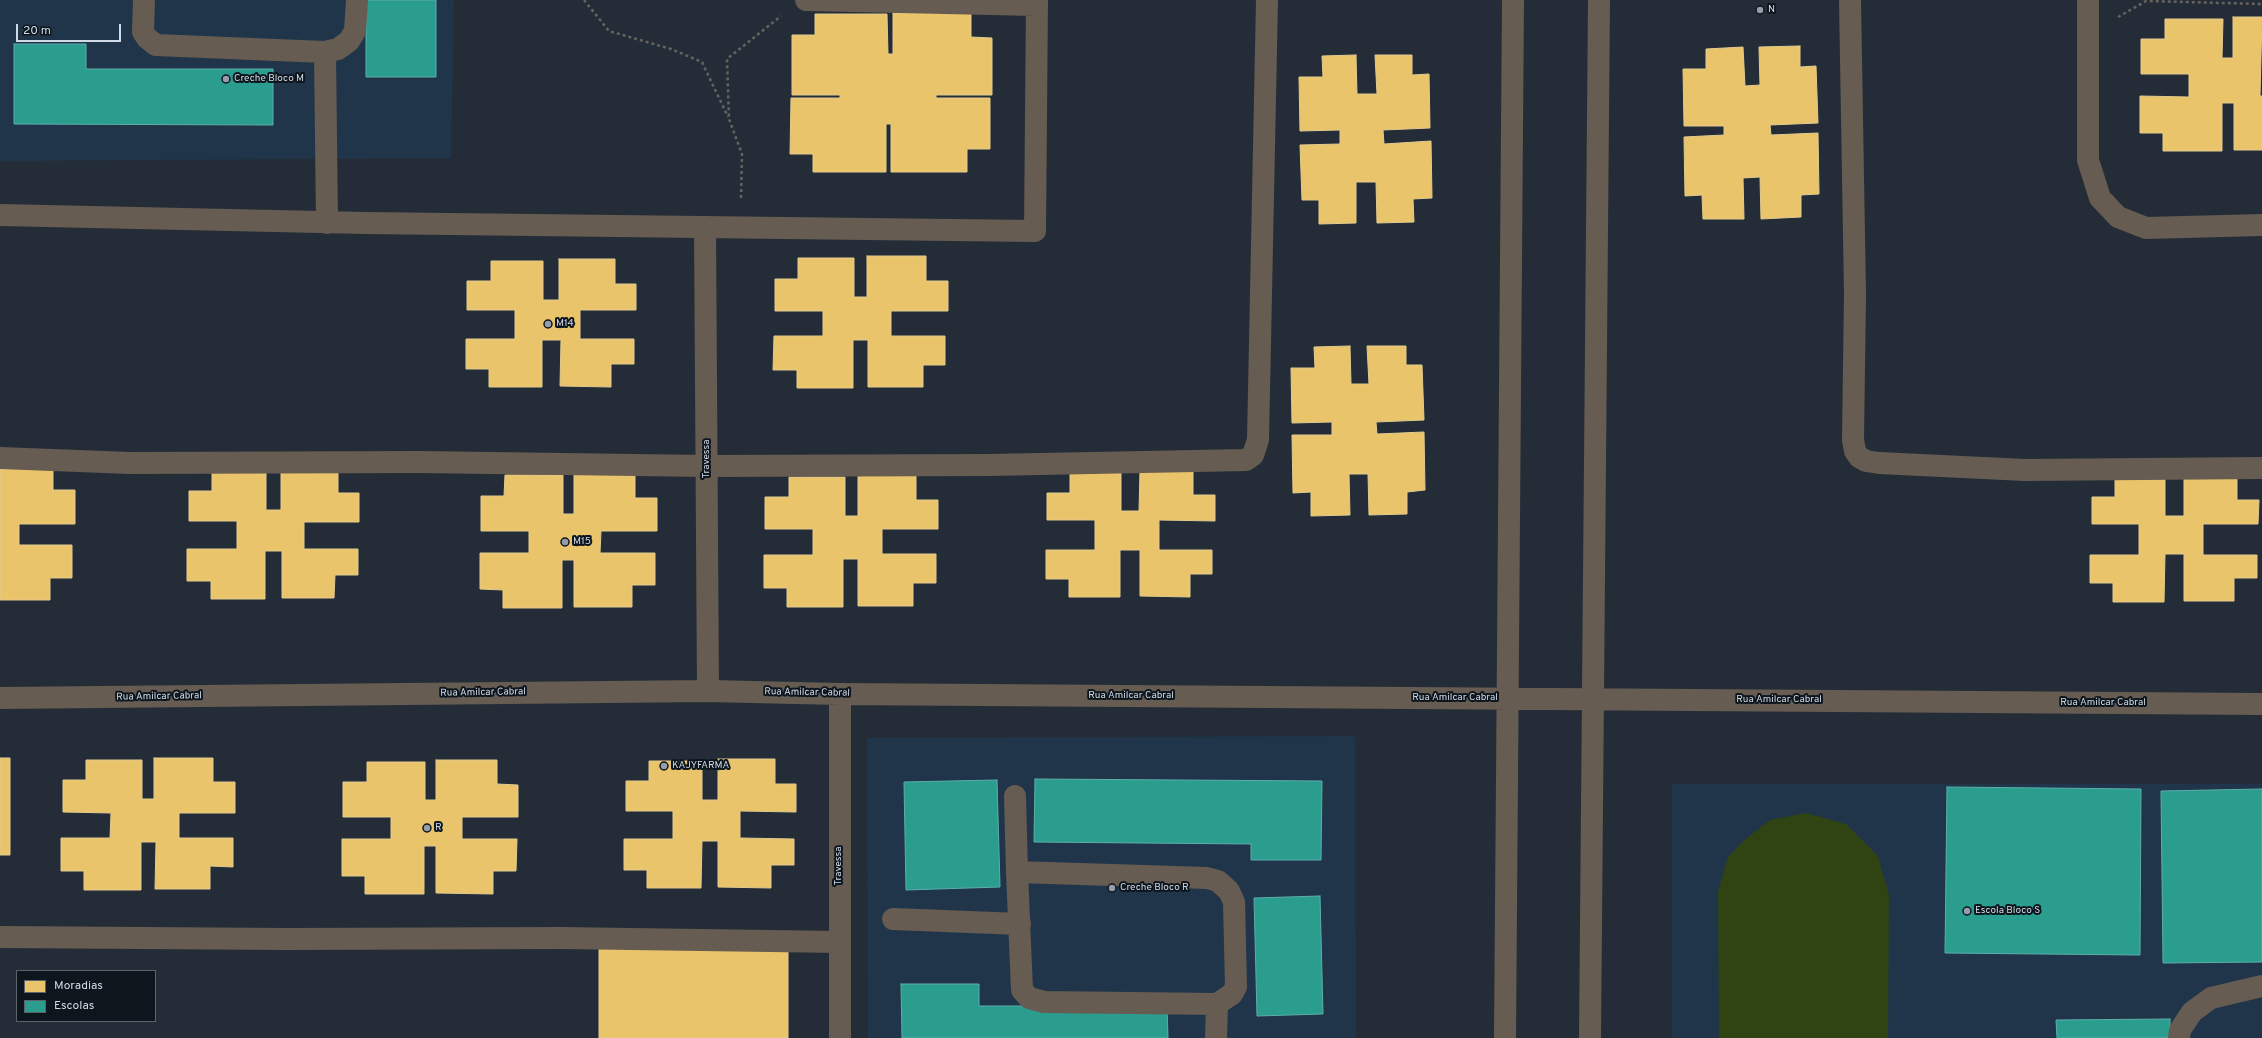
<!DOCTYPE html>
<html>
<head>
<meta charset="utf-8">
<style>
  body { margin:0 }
  #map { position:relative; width:2262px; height:1038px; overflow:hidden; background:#242d37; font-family:Overpass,sans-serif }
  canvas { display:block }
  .legend { position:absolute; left:16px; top:970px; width:140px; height:52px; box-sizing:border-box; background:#0d151d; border:1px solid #5b646d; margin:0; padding:5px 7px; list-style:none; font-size:12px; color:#d0dae6 }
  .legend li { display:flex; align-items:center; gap:8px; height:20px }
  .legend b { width:20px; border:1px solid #5b646d }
  .scale { position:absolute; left:16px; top:24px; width:105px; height:18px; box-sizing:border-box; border:2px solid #d0dae6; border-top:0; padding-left:5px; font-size:12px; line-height:14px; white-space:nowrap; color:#d0dae6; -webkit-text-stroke:3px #0d151d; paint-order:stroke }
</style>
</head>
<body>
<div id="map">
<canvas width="2262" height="1038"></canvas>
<ul class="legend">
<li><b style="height:11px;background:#e9c46a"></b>Moradias</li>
<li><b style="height:11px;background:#2a9d8f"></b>Escolas</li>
</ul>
<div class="scale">20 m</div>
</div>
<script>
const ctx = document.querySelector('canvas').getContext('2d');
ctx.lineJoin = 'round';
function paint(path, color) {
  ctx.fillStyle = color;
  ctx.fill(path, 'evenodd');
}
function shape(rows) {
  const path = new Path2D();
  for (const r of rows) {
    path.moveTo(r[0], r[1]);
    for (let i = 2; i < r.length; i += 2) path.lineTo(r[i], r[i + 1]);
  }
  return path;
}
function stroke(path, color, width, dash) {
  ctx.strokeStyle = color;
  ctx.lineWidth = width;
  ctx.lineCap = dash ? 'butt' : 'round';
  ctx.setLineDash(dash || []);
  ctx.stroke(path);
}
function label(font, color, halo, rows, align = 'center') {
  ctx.font = font + ' Overpass,sans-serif';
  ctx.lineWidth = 4;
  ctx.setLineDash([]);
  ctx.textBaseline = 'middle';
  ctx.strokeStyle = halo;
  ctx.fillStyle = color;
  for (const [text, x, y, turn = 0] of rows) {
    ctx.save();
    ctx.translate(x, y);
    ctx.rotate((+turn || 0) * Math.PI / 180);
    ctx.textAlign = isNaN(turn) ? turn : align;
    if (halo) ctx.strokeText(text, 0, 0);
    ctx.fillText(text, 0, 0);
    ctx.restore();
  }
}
const built = shape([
  [0,0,454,0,451,158,0,161],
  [1355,736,1356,1038,868,1038,867,738],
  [1672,784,2262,784,2262,1038,1672,1038]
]);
const green = shape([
  [1806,813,1846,824,1878,856,1889,895,1888,1038,1719,1038,1718,891,1728,857,1743,841,1770,820]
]);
const homes = shape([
  [893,13,971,13,971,37,992,38,992,95,936,95,936,98,990,98,990,149,967,149,967,172,891,172,891,124,886,124,886,172,813,172,813,154,790,154,791,98,840,98,840,95,792,95,792,35,815,35,815,14,887,14,888,54,893,54,893,13],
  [2233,17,2262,17,2260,96,2262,96,2262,150,2234,150,2234,103,2222,103,2222,151,2163,151,2163,133,2140,133,2140,96,2189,97,2189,74,2141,74,2141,39,2165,39,2165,19,2223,19,2222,58,2233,58,2233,17],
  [1800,46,1800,67,1816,66,1818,123,1770,125,1771,135,1818,133,1819,194,1801,195,1801,217,1761,219,1760,177,1743,178,1744,219,1703,219,1702,195,1685,196,1684,137,1724,135,1724,126,1684,126,1683,69,1706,69,1706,49,1743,47,1745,86,1760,85,1759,47,1800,46],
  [1356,55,1357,94,1377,94,1375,55,1412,55,1412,75,1429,74,1430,128,1383,130,1384,144,1431,141,1432,198,1413,199,1414,222,1377,223,1376,182,1356,182,1356,223,1319,224,1319,200,1302,200,1300,145,1340,144,1340,130,1300,131,1299,77,1323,77,1322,56,1356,55],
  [867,256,926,256,926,281,948,281,948,311,891,311,891,336,945,336,945,365,923,365,923,387,868,387,868,340,853,340,853,388,797,388,797,370,773,370,774,336,823,336,823,311,775,311,775,279,798,279,798,258,854,258,854,297,867,297,867,256],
  [559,259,615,259,615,284,636,284,636,310,580,310,580,339,634,339,634,364,611,364,611,387,560,386,561,340,542,340,542,387,489,387,489,369,466,369,466,339,515,339,515,310,467,310,467,281,491,281,491,261,543,261,543,300,559,300,559,259],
  [1350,346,1351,384,1369,384,1367,346,1406,346,1406,365,1422,365,1424,420,1376,422,1377,434,1424,432,1425,490,1407,492,1407,514,1369,515,1368,474,1349,474,1350,515,1311,516,1311,492,1293,493,1292,435,1332,435,1332,422,1292,423,1291,368,1315,368,1314,347,1350,346],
  [0,465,53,465,53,490,75,490,75,524,19,524,19,545,72,545,72,578,50,578,50,600,0,600,0,465],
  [281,468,338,469,338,493,359,493,359,522,304,522,304,549,358,549,358,575,335,575,334,598,282,598,282,551,265,551,265,599,211,599,211,581,187,581,187,549,237,549,237,521,189,521,189,491,212,491,212,471,266,471,266,510,281,510,281,468],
  [1140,471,1193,471,1193,495,1215,495,1215,521,1159,520,1159,550,1212,550,1212,574,1190,574,1190,597,1140,596,1140,550,1120,550,1120,597,1069,597,1069,579,1046,579,1046,550,1095,550,1095,520,1047,520,1047,493,1070,493,1070,472,1121,472,1121,511,1139,511,1140,471],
  [574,474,635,474,635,498,657,498,657,531,601,531,600,553,655,553,655,585,632,585,632,607,574,607,574,560,562,560,562,608,503,608,503,590,480,589,480,553,529,553,529,531,481,531,481,496,504,496,505,475,563,475,563,514,574,514,574,474],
  [858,475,916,475,916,500,938,500,938,529,882,529,882,554,936,554,936,583,913,583,913,606,858,606,858,559,843,559,843,607,787,607,787,588,764,588,764,555,813,555,813,529,765,529,765,497,789,497,789,477,845,477,845,516,858,516,858,475],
  [2184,475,2237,475,2237,500,2259,500,2258,524,2203,524,2203,555,2257,555,2257,578,2234,578,2234,601,2184,601,2184,554,2165,554,2164,602,2113,602,2113,583,2090,583,2090,555,2139,555,2139,524,2092,524,2092,497,2115,497,2115,477,2165,477,2165,516,2184,516,2184,475],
  [0,758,10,758,10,855,0,855,0,758],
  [154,758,213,758,213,782,235,782,235,813,179,813,179,838,233,838,233,867,210,866,210,889,155,889,156,842,141,842,141,890,84,890,84,871,61,871,61,838,110,838,111,813,63,812,63,780,86,780,86,760,142,760,142,799,154,799,154,758],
  [718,759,775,759,775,784,796,784,796,812,740,811,740,838,794,839,794,865,771,865,771,888,718,887,718,841,702,841,701,888,647,888,647,870,624,870,624,839,673,839,673,811,626,811,626,781,649,781,649,761,702,761,702,800,718,800,718,759],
  [436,760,497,760,497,784,518,785,518,817,462,817,462,839,517,839,516,871,493,871,493,894,436,893,436,846,424,846,424,894,365,894,365,876,342,876,342,839,391,839,391,817,343,817,343,782,367,782,367,762,425,762,425,800,436,800,436,760],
  [599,944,788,944,788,1038,599,1038,599,944]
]);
const schools = shape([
  [366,0,436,0,436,77,366,77,366,0],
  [14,44,86,44,86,69,273,69,273,125,14,124,14,44],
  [1035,779,1322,781,1321,860,1251,860,1251,844,1034,842,1035,779],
  [997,780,1000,887,906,890,904,782,997,780],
  [1947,787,2141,789,2140,955,1945,953,1947,787],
  [2262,789,2262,962,2163,963,2161,791,2262,789],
  [1320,896,1323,1014,1257,1016,1254,898,1320,896],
  [901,984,979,984,979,1006,1167,1006,1168,1038,902,1038,901,984],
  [2170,1019,2170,1038,2057,1038,2056,1020,2170,1019]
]);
const path = shape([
  [584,0,609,31,671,49,702,62,728,117],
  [2118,17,2146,1,2262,4],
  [741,198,742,154,729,119,727,59,781,16]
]);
const minor = shape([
  [144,0,143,32,147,38,156,45,325,52,338,49,349,41,355,31,357,0],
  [806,0,1037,5],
  [1850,0,1855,294,1853,440,1855,451,1859,457,1866,461,1879,463,2025,470,2262,468],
  [2088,0,2088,160,2100,198,2118,217,2146,228,2262,225],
  [325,52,327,223],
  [0,215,366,223,1035,231,1037,0],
  [705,227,708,691],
  [0,458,130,463,419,462,707,466,989,465,1246,460,1253,455,1258,440,1267,0],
  [840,694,840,1038],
  [0,698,708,691,840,694,2262,704],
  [1015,796,1017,872,1022,990,1029,998,1044,1002,1217,1004,1232,994,1236,987,1234,902,1229,891,1218,881,1207,878,1017,872],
  [893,919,1020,924],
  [0,937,286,939,562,938,839,942],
  [1216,1038,1217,1004],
  [1505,1038,1513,0],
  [1590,1038,1599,0],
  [2179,1038,2180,1030,2192,1012,2211,998,2262,986]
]);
const markers = [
  [1760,10,4,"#949da9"],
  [226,79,4,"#949da9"],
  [548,324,4,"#949da9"],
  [565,542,4,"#949da9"],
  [664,766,4,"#949da9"],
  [427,828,4,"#949da9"],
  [1112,888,4,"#949da9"],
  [1967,911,4,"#949da9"]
];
const poiNames = [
  ["N",1768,10],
  ["Creche Bloco M",234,79],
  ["M14",556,324],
  ["M15",573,542],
  ["KAJYFARMA",672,766],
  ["R",435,828],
  ["Creche Bloco R",1120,888],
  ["Escola Bloco S",1975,911]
];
const streetNames = [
  ["Travessa",707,459,-90],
  ["Rua Amilcar Cabral",483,693,-1],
  ["Rua Amilcar Cabral",807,693,1],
  ["Rua Amilcar Cabral",1131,696],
  ["Rua Amilcar Cabral",159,697,-1],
  ["Rua Amilcar Cabral",1455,698],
  ["Rua Amilcar Cabral",1779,700],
  ["Rua Amilcar Cabral",2103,703],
  ["Travessa",839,866,-90]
];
paint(built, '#21354a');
paint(green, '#2f4313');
paint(homes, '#e9c46a');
stroke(homes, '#e2cb8f', 1);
paint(schools, '#2a9d8f');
stroke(schools, '#5cafa9', 1);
stroke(path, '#66635f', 2.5, [3, 3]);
stroke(minor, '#665c52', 22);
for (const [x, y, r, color] of markers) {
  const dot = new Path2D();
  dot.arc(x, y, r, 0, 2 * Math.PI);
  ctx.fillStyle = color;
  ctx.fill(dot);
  stroke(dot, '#0d151d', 1.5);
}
label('10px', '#d0dae6', '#0d151d', poiNames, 'left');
label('10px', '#d0dae6', '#0d151d', streetNames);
</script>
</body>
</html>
